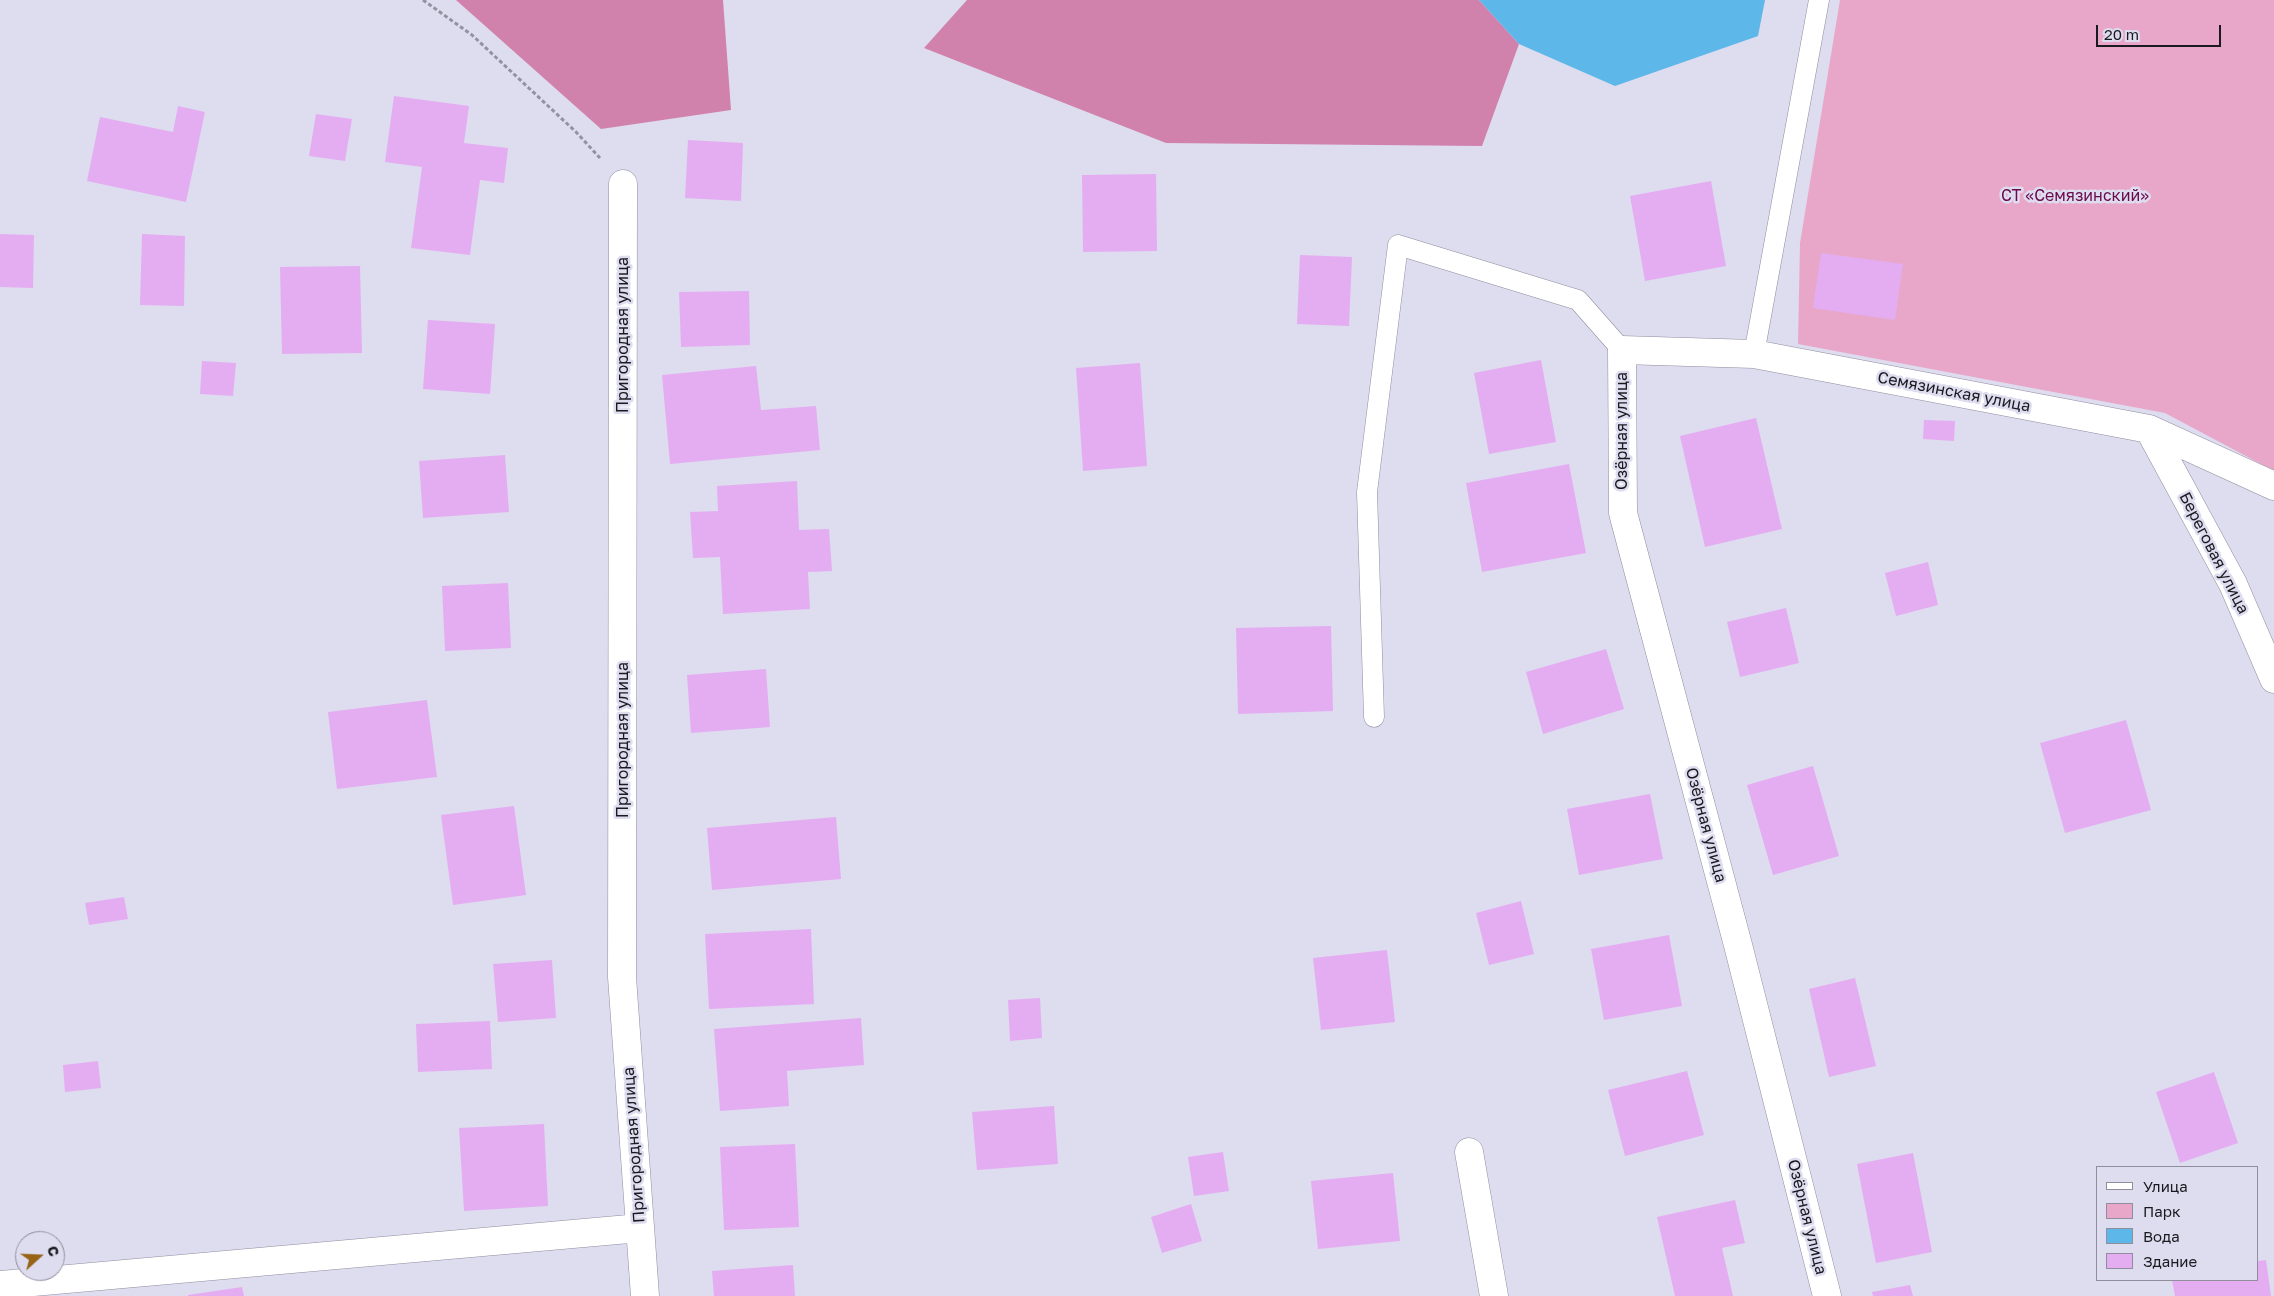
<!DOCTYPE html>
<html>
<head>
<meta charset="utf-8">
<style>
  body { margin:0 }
  #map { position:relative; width:2274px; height:1296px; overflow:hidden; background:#dedcef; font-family:"Golos Text",sans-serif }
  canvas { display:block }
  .legend { position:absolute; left:2096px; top:1166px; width:162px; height:115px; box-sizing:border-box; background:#dedcef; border:1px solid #908e9c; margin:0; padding:6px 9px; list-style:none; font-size:15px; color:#1a191f }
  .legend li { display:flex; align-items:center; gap:10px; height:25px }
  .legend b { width:25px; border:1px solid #908e9c }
  .north { position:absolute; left:15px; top:1231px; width:50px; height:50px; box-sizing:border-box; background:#dedcef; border:1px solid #908e9c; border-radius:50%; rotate:70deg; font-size:14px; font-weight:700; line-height:20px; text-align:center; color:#1a191f }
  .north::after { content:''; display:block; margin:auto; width:18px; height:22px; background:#966317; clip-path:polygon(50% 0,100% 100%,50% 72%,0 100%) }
  .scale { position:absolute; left:2096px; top:25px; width:125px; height:22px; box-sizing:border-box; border:2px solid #1a191f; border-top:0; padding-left:6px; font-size:15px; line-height:18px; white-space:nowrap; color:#1a191f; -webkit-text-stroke:4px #dedcef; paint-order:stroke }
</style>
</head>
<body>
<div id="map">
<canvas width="2274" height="1296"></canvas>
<ul class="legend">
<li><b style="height:6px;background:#fff"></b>Улица</li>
<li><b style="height:14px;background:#e8a7c9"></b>Парк</li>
<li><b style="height:14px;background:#5eb7e9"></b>Вода</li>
<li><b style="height:14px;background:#e4adf2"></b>Здание</li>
</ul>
<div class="north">С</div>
<div class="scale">20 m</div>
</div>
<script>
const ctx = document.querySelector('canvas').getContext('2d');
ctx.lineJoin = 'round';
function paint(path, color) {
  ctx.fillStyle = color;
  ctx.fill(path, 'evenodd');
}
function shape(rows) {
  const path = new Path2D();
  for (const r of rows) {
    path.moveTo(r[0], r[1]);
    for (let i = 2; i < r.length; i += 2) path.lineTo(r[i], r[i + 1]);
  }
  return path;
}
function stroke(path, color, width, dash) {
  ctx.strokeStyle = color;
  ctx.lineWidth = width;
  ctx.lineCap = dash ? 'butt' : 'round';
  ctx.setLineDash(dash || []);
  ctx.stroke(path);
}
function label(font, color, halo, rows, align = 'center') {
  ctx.font = font + ' "Golos Text",sans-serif';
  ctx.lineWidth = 5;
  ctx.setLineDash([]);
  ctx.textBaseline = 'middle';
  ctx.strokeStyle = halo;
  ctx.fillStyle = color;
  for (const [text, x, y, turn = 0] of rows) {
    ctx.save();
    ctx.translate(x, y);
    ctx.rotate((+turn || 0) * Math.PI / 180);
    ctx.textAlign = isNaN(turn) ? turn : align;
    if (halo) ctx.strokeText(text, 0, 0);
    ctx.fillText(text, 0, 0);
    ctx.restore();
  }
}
const green = shape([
  [1840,0,2274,0,2274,471,2165,413,1798,344,1800,243]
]);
const forest = shape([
  [456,0,723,0,731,110,601,129],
  [967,0,1479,0,1519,44,1482,146,1166,143,924,48]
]);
const water = shape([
  [1479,0,1765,0,1758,36,1615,86,1519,44]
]);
const building = shape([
  [394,96,469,106,464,143,508,148,504,183,480,180,470,255,411,248,422,167,385,162],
  [178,106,205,112,186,202,87,181,100,117,173,132],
  [316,114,352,119,345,161,309,156],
  [688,140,743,143,741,201,685,198],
  [1156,174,1157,251,1083,252,1082,175],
  [1711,181,1726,266,1645,281,1630,196],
  [0,234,34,235,33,288,0,287],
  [142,234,185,236,184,306,140,305],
  [1821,253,1903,264,1895,320,1813,308],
  [1300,255,1352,257,1349,326,1297,324],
  [360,266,362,353,282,354,280,267],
  [749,291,750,345,681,347,679,292],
  [428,320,495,324,490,394,423,389],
  [1541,360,1556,442,1489,454,1474,373],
  [202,361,236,363,233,396,200,394],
  [1140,363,1147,466,1083,471,1076,368],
  [756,366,761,410,816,406,820,450,670,464,662,375],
  [1756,418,1782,529,1705,547,1680,436],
  [1924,420,1955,421,1954,441,1923,439],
  [505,455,509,512,423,518,419,461],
  [1569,464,1586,553,1482,572,1466,483],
  [797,481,799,530,829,529,832,571,808,572,810,609,723,614,720,557,693,558,690,512,718,511,717,486],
  [1928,562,1938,605,1896,616,1885,573],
  [508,583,511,648,445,651,442,586],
  [1786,608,1799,663,1740,677,1727,622],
  [1331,626,1333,711,1238,714,1236,628],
  [1606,649,1624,709,1543,734,1526,672],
  [766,669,770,727,691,733,687,675],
  [427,700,437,777,337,789,328,712],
  [2126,720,2151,810,2065,833,2040,743],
  [1813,766,1839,856,1773,875,1747,785],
  [1650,794,1663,859,1579,875,1567,809],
  [514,806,526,895,453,905,441,815],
  [836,817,841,879,712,890,707,828],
  [124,897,128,919,89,925,85,903],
  [1521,901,1534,954,1489,965,1476,913],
  [811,929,814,1004,709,1009,705,934],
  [1669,935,1682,1006,1604,1020,1591,949],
  [1387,950,1395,1022,1321,1030,1313,958],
  [552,960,556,1018,498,1022,493,964],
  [1855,978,1876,1066,1829,1077,1809,989],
  [1040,998,1042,1038,1010,1041,1008,1000],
  [861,1018,864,1065,787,1071,789,1106,720,1111,714,1029],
  [490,1021,492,1069,418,1072,416,1024],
  [98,1061,101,1088,65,1092,63,1065],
  [1687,1071,1704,1135,1625,1156,1608,1090],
  [2214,1072,2238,1143,2180,1163,2156,1092],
  [1054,1106,1058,1164,977,1170,972,1112],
  [544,1124,548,1206,464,1211,459,1128],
  [795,1144,799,1227,724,1230,720,1147],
  [1223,1152,1229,1191,1194,1196,1188,1157],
  [1913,1153,1932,1252,1876,1263,1857,1164],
  [1393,1173,1400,1241,1318,1249,1311,1181],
  [1735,1200,1745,1243,1722,1248,1733,1296,1675,1296,1657,1217],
  [1191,1204,1202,1241,1162,1253,1151,1217],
  [2266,1260,2271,1296,2175,1296,2172,1280,2258,1280,2258,1261],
  [793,1265,795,1296,714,1296,712,1271],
  [1910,1285,1913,1296,1873,1296,1872,1292],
  [242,1287,244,1296,188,1296,188,1295]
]);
const path = shape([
  [423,0,472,35,576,132,600,158]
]);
const service = shape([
  [1754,354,1819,0],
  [1374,717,1367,492,1398,245,1578,300,1622,350]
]);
const minor = shape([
  [623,184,622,977,645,1296],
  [2149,429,2233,584,2274,679],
  [1469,1152,1494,1296],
  [0,1285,640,1228],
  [1827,1296,1738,945,1623,513,1622,350,1754,354,2149,429,2274,486]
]);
const parkNames = [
  ["СТ «Семязинский»",2075,196]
];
const streetNames = [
  ["Пригородная улица",623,335,-90],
  ["Семязинская улица",1954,392,11],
  ["Озёрная улица",1622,431,-90],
  ["Береговая улица",2214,553,63],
  ["Пригородная улица",623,740,-90],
  ["Озёрная улица",1706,825,75],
  ["Пригородная улица",634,1145,-94],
  ["Озёрная улица",1807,1217,76]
];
paint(green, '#e8a7c9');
paint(forest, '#d182ac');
paint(water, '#5eb7e9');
paint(building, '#e4adf2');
stroke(service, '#8f8d9e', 21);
stroke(minor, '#8f8d9e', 29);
stroke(path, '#9492a0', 3, [4, 2.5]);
stroke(service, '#fff', 20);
stroke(minor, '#fff', 28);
label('16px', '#6b094a', '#dedcef', parkNames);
label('16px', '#1a191f', '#dedcef', streetNames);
</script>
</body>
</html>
